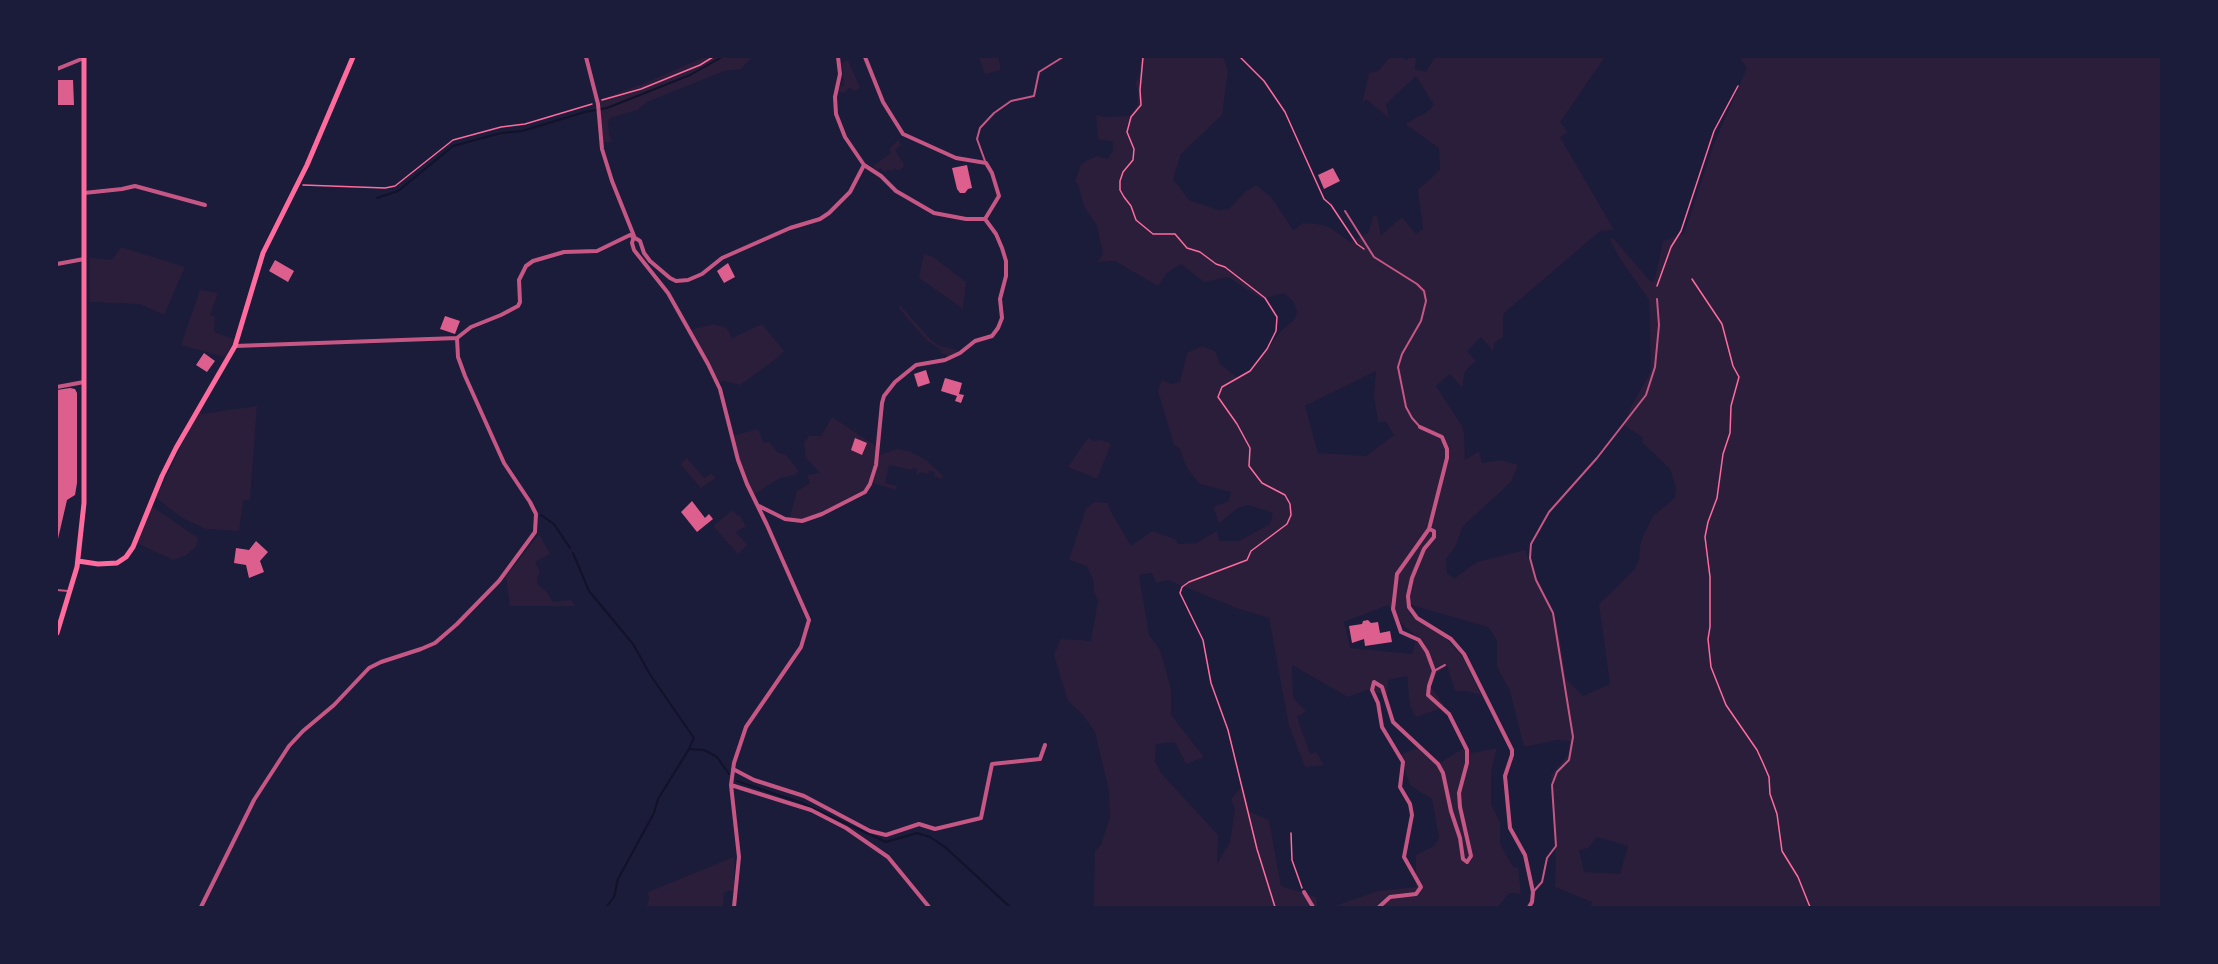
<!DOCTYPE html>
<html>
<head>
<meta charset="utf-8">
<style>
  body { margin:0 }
  #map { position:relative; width:2218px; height:964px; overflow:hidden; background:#1b1b3a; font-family:Karla,sans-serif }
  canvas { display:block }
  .frame { position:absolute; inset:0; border:58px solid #1b1b3a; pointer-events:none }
</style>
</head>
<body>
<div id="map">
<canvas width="2218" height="964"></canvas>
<div class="frame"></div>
</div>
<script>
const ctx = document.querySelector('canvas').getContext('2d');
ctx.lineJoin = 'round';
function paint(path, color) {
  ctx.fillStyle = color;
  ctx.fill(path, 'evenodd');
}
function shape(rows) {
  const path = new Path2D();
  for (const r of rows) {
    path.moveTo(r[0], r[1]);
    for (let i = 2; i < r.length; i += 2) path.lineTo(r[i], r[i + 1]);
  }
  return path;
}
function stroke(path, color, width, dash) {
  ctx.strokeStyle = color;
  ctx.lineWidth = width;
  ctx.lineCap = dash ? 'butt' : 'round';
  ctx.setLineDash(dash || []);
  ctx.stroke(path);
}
const green = shape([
  [704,57,752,57,741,69,724,71,647,102,637,110,610,118,608,123,609,134,612,142,602,142,597,100,645,83],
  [979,57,998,57,1001,70,985,74],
  [1141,57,1223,57,1228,71,1222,115,1181,154,1173,179,1189,200,1218,210,1229,209,1245,192,1256,185,1271,197,1293,230,1303,223,1317,224,1329,227,1350,242,1368,233,1374,215,1377,216,1381,235,1402,217,1416,234,1423,229,1418,190,1440,170,1439,148,1405,124,1427,112,1434,105,1416,76,1386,104,1389,118,1366,99,1362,104,1369,73,1378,71,1390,57,1403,57,1407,61,1408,57,1416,57,1415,69,1426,72,1435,57,1605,57,1560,122,1568,132,1560,137,1614,230,1600,231,1503,314,1503,337,1494,343,1493,351,1481,337,1467,351,1476,361,1465,371,1462,388,1450,374,1436,386,1462,426,1464,433,1465,460,1479,451,1482,463,1501,460,1518,465,1511,482,1463,526,1455,547,1446,559,1447,574,1455,578,1477,562,1525,550,1558,627,1566,679,1583,696,1610,684,1599,604,1634,570,1639,560,1641,541,1653,516,1675,498,1676,487,1670,469,1642,442,1643,438,1624,425,1630,409,1651,371,1649,300,1619,257,1610,240,1613,238,1651,282,1655,279,1663,241,1684,234,1713,146,1747,68,1739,57,2161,57,2161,907,1590,907,1592,902,1555,887,1556,866,1551,775,1568,755,1570,741,1557,740,1524,747,1510,691,1497,667,1497,640,1488,627,1411,605,1409,614,1446,638,1463,658,1481,695,1467,691,1455,691,1447,666,1436,674,1431,687,1444,705,1439,709,1416,717,1410,706,1407,676,1388,680,1387,695,1367,690,1348,697,1292,665,1293,698,1306,711,1297,717,1310,754,1316,752,1324,765,1305,767,1289,726,1269,618,1239,609,1168,580,1156,583,1152,573,1139,575,1149,635,1160,650,1171,689,1171,715,1204,757,1186,764,1175,742,1156,744,1155,761,1161,773,1218,835,1217,864,1230,842,1235,809,1231,799,1243,785,1250,812,1269,820,1281,886,1316,897,1318,907,1094,907,1095,851,1101,845,1110,817,1109,791,1095,732,1082,714,1068,701,1054,655,1061,639,1091,641,1098,600,1094,592,1093,580,1087,566,1069,560,1086,508,1095,502,1108,503,1110,510,1131,546,1152,531,1175,539,1178,544,1196,543,1217,531,1219,541,1239,541,1270,524,1273,513,1249,505,1238,508,1219,523,1213,507,1229,501,1231,492,1200,484,1188,470,1179,448,1174,445,1158,391,1162,380,1171,384,1180,382,1187,353,1202,346,1215,351,1220,364,1238,378,1249,372,1282,330,1295,319,1297,312,1294,302,1284,293,1262,299,1228,277,1204,282,1181,264,1167,273,1158,286,1115,261,1097,262,1103,254,1097,226,1084,206,1078,184,1075,181,1081,165,1086,161,1097,156,1108,159,1113,150,1113,142,1098,139,1096,115,1105,117,1130,116,1138,104,1138,91,1135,83,1139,78],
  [1376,371,1374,396,1378,422,1386,422,1394,435,1366,456,1318,453,1305,406],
  [1388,605,1404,626,1417,637,1412,654,1350,648,1344,622],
  [1597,837,1628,846,1620,874,1584,872,1579,850,1588,848],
  [848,60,860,88,854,91,850,87,844,93,839,92,840,87,844,85,842,63],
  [898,140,901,145,895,150,904,164,903,168,898,171,895,168,891,172,888,169,885,172,880,168,877,170,873,166,891,153,889,149],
  [121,247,185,267,164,315,140,304,90,302,90,258,112,260],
  [924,254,933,257,966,282,963,309,919,278],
  [200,290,218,293,210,315,215,317,214,332,234,339,225,357,181,345],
  [900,305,932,341,940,346,958,350,957,355,951,357,941,353,941,350,925,339,899,308],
  [714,324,727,328,732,338,762,324,784,351,777,358,739,386,738,384,723,381,717,384,690,330],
  [257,406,250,499,243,501,239,531,206,529,184,519,156,498,198,412,202,414],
  [832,417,879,448,868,488,809,519,789,520,797,491,810,483,807,475,820,473,806,458,804,443,809,436,821,436],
  [758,429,763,442,770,443,777,452,786,455,798,470,796,475,780,478,753,495,747,484,732,436],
  [1088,438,1094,441,1101,440,1111,444,1097,479,1068,467],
  [897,449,909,451,926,460,943,476,942,479,934,476,935,472,929,471,928,474,920,472,918,475,916,474,917,469,913,468,912,470,889,465,885,483,897,486,896,490,876,484,873,482,880,455],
  [687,458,704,478,711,473,716,478,701,488,680,464],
  [150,505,198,538,196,547,185,556,173,560,135,542],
  [733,510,737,516,739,515,746,526,736,532,747,545,738,554,713,526],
  [539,534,550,554,535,562,540,572,537,579,538,585,545,590,553,602,571,600,575,606,510,606,506,576],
  [1420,747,1438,764,1464,748,1471,753,1497,748,1491,771,1491,804,1500,822,1500,844,1513,867,1518,868,1521,894,1509,893,1498,907,1332,907,1378,891,1416,887,1416,855,1434,846,1439,838,1432,799,1410,785,1400,755],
  [734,857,734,890,724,892,723,907,646,907,649,900,648,892]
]);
const stream = shape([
  [377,198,398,191,453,146,501,133,522,131,585,112,607,108,690,75,722,57],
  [541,515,554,524,570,548],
  [573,553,589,591,633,644,651,676,694,738,689,749],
  [737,781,802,803,886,842,917,833,930,837,945,847,1010,907],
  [606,907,614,897,618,879,654,813,658,799,689,749,704,750,717,757,729,774]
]);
const building = shape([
  [57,80,73,80,74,105,57,105],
  [967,165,972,188,968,189,965,193,960,193,957,189,952,168],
  [1333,168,1340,181,1324,189,1318,175],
  [275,260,294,271,288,282,269,271],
  [728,263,735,277,724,283,717,271],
  [445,316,460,321,455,334,440,329],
  [204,353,215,361,207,372,196,365],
  [926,370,930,383,918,387,914,374],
  [945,378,962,383,959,394,964,395,961,403,955,401,957,396,941,391],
  [70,388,75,389,77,393,77,483,75,495,67,500,57,543,57,390],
  [855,438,867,443,862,455,851,450],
  [692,501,705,518,709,514,713,519,697,532,681,512],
  [256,541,268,552,260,561,264,572,249,578,246,565,234,563,236,548,249,550],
  [1368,620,1371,623,1378,622,1380,633,1390,631,1392,642,1365,646,1364,639,1352,643,1349,626,1362,624,1363,621]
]);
const path = shape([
  [1143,57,1140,90,1141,105,1131,117,1127,132,1134,149,1133,160,1123,172,1120,181,1120,190,1124,197,1131,206,1136,220,1153,234,1175,234,1187,248,1200,252,1216,264,1225,267,1265,298,1277,317,1276,331,1267,349,1250,371,1222,387,1218,397,1237,424,1250,448,1249,466,1262,483,1285,495,1290,504,1291,515,1287,524,1251,551,1247,560,1189,582,1182,587,1180,593,1203,640,1211,683,1228,730,1257,849,1275,907],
  [1240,57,1264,81,1285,112,1324,199,1331,205,1357,244,1364,249],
  [602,100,641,89,700,65,713,57],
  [303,185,385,188,395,186,453,140,501,127,525,124,592,104],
  [1692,279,1722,324,1733,366,1739,377,1731,406,1730,433,1723,454,1717,498,1708,522,1705,537,1710,577,1710,627,1708,639,1711,667,1726,705,1757,750,1763,763,1769,777,1770,794,1777,814,1782,851,1798,877,1810,907],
  [1657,286,1671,247,1681,231,1714,131,1738,86],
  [1291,833,1292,860,1302,888]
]);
const service = shape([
  [237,57,243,57],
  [985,161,977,139,980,128,994,113,1011,101,1034,96,1039,72,1063,57],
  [1345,211,1374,257,1417,284,1424,291,1426,301,1421,321,1402,354,1398,367,1406,407,1412,418,1420,427],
  [57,590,68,591],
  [1434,671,1445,665],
  [1533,892,1542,882,1547,858,1556,846,1552,785,1557,772,1569,760,1573,737,1553,613,1536,580,1530,558,1531,544,1549,512,1597,458,1646,395,1655,367,1659,325,1657,299]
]);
const minor = shape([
  [586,57,598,104,602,149,612,181,634,236,632,243,634,250,668,293,708,364,720,389,738,460,747,484,767,525,809,620,801,647,746,727,734,763,731,785,739,857,734,907],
  [838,57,840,74,835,97,836,114,845,137,864,165],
  [57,69,84,58],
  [84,193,122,189,135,186,205,205],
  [57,264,84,259],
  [235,346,457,338,471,327,501,315,518,306,520,302,519,280,526,266,533,261,564,252,597,251,630,235,640,241,644,253,650,261,670,278,676,281,688,280,702,274,722,258,790,228,820,219,829,213,850,192,864,165,881,176,896,191,934,213,966,219,985,219],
  [57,387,84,382],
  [759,506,785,519,802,521,822,514,865,492,870,484,876,465,882,403,884,396,895,382,916,365,945,360,960,353,975,341,992,336,998,328,1002,318,1000,299,1006,276,1006,261,1002,248,996,234,985,219,999,196,992,173,986,163,956,158,903,134,883,102,865,57],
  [1429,529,1434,531,1434,537,1424,549,1412,578,1408,596,1409,607,1417,618,1451,639,1464,654,1512,750,1512,755,1505,776,1510,828,1525,855,1533,892,1532,902,1529,907],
  [733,769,754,780,804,796,870,831,886,835,919,824,935,829,981,818,992,764,1040,759,1045,745],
  [731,785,811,810,846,828,888,857,929,907],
  [1304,892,1313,907],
  [201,907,254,800,289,746,303,731,334,705,369,668,381,662,421,649,435,643,457,624,499,581,535,532,536,514,530,502,504,463,465,376,458,357,457,338],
  [1379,907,1390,897,1416,894,1421,887,1404,857,1412,815,1410,804,1400,787,1403,762,1382,727,1378,703,1372,690,1374,682,1382,687,1393,722,1438,764,1443,773,1451,811,1460,838,1463,859,1467,862,1471,856,1460,807,1459,793,1467,763,1467,750,1449,714,1428,695,1429,686,1434,671,1427,652,1419,640,1401,632,1393,609,1397,574,1429,529,1447,458,1447,449,1442,437,1420,427]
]);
const secondary = shape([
  [78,561,98,564,117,563,126,557,133,547,162,476,176,448,235,346,263,253,307,165,353,57],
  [57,633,77,567,84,503,84,57]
]);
paint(green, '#2a1e3b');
stroke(stream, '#12122b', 2);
paint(building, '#dd5f8e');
stroke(path, '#ff6b9d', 1.5);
stroke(service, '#c65784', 2);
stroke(minor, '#c65784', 4);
stroke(secondary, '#ff6b9d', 5);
</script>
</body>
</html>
